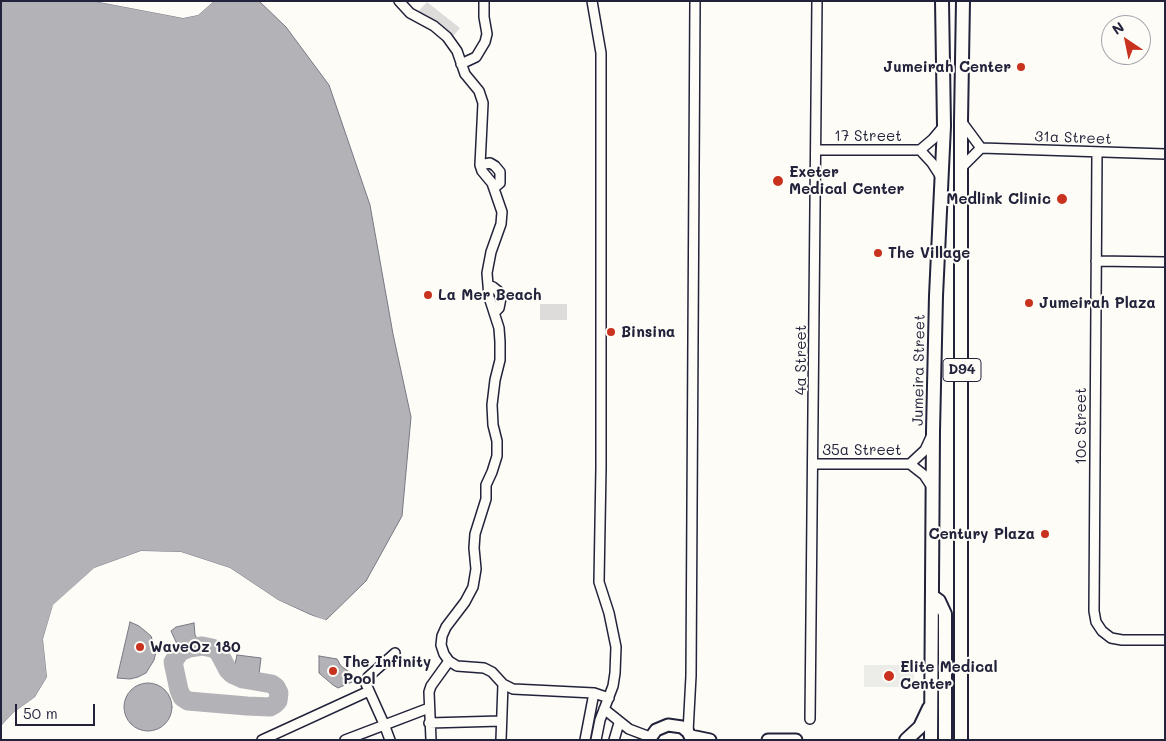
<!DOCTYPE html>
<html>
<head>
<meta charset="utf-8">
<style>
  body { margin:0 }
  #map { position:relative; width:1166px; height:741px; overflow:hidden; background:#fdfcf7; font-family:Mali,sans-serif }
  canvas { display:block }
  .frame { position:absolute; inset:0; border:2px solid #22223b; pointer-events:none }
  .north { position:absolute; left:1101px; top:15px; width:50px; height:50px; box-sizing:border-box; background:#fdfcf7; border:1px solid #a5a5ac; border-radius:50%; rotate:326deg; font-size:14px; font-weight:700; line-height:20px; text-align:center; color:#22223b }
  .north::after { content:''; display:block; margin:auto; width:18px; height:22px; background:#c8321e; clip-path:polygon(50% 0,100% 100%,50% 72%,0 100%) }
  .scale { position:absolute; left:15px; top:704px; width:80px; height:22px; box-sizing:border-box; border:2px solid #22223b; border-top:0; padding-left:6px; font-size:15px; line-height:18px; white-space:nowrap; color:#22223b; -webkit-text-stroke:4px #fdfcf7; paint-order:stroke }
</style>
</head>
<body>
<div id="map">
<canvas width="1166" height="741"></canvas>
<div class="frame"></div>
<div class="north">N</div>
<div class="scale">50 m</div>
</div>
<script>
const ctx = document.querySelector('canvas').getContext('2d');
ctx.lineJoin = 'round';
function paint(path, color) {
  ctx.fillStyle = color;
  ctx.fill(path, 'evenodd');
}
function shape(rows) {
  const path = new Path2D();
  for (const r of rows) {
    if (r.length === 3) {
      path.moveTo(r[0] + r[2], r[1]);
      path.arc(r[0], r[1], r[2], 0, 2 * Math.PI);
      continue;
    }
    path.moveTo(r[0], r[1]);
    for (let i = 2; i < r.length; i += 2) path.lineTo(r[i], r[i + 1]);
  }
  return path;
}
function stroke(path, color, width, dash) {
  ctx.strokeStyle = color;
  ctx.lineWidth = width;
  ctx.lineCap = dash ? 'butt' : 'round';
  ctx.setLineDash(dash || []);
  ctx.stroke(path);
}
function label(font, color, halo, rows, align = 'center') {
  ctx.font = font + ' Mali,sans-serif';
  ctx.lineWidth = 4;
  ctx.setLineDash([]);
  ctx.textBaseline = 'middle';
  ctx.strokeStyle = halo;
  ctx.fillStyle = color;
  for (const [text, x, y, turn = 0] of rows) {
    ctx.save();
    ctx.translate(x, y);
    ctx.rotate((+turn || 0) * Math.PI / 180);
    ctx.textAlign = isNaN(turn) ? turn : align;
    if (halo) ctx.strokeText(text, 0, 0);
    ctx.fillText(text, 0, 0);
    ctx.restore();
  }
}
const built = shape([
  [864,665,914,665,914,687,864,687]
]);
const green = shape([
  [427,2,460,28,451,39,416,14],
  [540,304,567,304,567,320,540,320]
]);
const water = shape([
  [1,1,94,1,183,18,198,15,214,1,259,1,286,27,329,85,370,205,393,334,411,417,402,516,366,581,325,621,278,600,230,568,181,552,141,551,94,568,53,606,43,639,47,677,35,697,13,713,1,726,1,1],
  [130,622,139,626,151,636,156,652,154,660,146,673,138,677,130,679,117,678,130,622],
  [194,623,195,635,202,646,189,649,180,652,177,656,177,644,171,631,176,627,194,623],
  [237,655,261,658,259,674,241,671,235,664,237,655],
  [319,656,337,659,341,666,359,679,338,688,333,685,319,673,319,656],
  [148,707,24]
]);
const pier = shape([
  [94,1,112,1,183,15,197,13,210,1,214,1,198,15,183,18],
  [141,551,181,552,230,568,278,600,310,615,328,621,324,623,309,617,277,602,229,570,180,555,142,554,95,570,55,607,46,639,49,678,37,699,14,715,1,729,1,726,13,713,35,697,47,677,43,639,53,605,94,568]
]);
const river = shape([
  [202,646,212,648,218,651,228,670,232,674,243,679,272,684,276,687,279,693,278,701,275,704,270,707,247,706,188,701,182,697,179,690,173,662,180,652,189,648,202,646]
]);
const street = shape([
  [399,1,410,13,434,26,447,37,457,51,465,74,479,91,483,103,480,165,482,171,492,183,502,212,501,224,491,252,487,273,489,297,499,328,500,342,500,360,495,380,492,405,493,425,497,441,497,456,492,472,486,485,486,499,475,534,474,548,476,569,473,587,465,602,446,627,442,636,441,645,444,654,449,661,457,666,484,668,492,672,503,684,513,689,594,693,609,698],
  [592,1,601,53,601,468,599,582,609,613,616,647,615,673,613,686,600,720,596,740],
  [461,64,476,57,485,42,487,34,484,17,484,1],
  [961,121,981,148],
  [816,150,920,150,933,139,944,126],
  [920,150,932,163,941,177],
  [1097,153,1094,611,1096,622,1102,631,1111,638,1122,640,1165,640],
  [480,165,490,163,495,166,500,172,500,183,494,188],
  [962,167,981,148,1165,154],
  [1096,261,1165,262],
  [488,285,493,287,498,291,501,298,499,308,494,313],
  [814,464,910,464],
  [910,464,925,450,931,437],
  [910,464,924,475,932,487],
  [604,709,629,729,650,737],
  [810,719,817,1],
  [429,723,501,721],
  [688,732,691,676,695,1],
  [262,740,369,691],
  [345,740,429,708],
  [390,740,384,724,366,684,368,677,395,653],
  [431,740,429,692,431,686,449,661],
  [501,740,503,684],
  [585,740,594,693],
  [614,740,619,723]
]);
const secondary = shape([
  [691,736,710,740],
  [649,740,656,730,668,725,682,727,688,732,692,740],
  [768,740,796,740]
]);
const primary = shape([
  [932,596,939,601,945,614,945,740],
  [906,740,920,727,929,708],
  [931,740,933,431,936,296,944,126,942,1],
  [961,740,961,121,963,1]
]);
const markers = [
  [1021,67,5,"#c8321e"],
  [778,181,6,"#c8321e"],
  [1062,199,6,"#c8321e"],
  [878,253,5,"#c8321e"],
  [428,295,5,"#c8321e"],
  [1029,303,5,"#c8321e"],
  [611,332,5,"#c8321e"],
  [1045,534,5,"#c8321e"],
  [140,647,5,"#c8321e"],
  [333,671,5,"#c8321e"],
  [889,676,6,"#c8321e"]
];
const shields = [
  [962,370,38]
];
const shieldNames = [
  ["D94",962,370]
];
const poiNames = [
  ["Jumeirah Center",1011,67,"right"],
  ["Exeter",789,172],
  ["Medical Center",789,189],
  ["Medlink Clinic",1051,199,"right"],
  ["The Village",888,253],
  ["La Mer Beach",438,295],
  ["Jumeirah Plaza",1039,303],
  ["Binsina",621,332],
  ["Century Plaza",1035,534,"right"],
  ["WaveOz 180",150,647],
  ["The Infinity",343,662],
  ["Pool",343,679],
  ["Elite Medical",900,667],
  ["Center",900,684]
];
const streetNames = [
  ["17 Street",868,136],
  ["31a Street",1073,138,2],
  ["4a Street",801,360,-90],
  ["Jumeira Street",919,370,-89],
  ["10c Street",1081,426,-90],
  ["35a Street",862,450]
];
paint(built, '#ecece9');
paint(green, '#dddcdb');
paint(water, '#b2b2b7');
stroke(water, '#787885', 1);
paint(pier, '#fdfcf7');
stroke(river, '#b2b2b7', 19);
stroke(street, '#22223b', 12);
stroke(secondary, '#22223b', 15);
stroke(primary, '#22223b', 16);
stroke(street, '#fdfcf7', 9);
stroke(secondary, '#fdfcf7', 11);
stroke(primary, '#fdfcf7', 12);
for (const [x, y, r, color] of markers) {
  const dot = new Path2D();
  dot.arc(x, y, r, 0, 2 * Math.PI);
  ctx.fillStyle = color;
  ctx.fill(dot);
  stroke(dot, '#fdfcf7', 2);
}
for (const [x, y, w] of shields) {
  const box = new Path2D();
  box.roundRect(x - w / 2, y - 11.5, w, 23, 4);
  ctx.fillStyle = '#fdfcf7';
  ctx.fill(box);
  stroke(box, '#22223b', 1);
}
label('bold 14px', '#22223b', null, shieldNames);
label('bold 15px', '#22223b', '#fdfcf7', poiNames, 'left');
label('15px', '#22223b', '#fdfcf7', streetNames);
</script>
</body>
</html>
